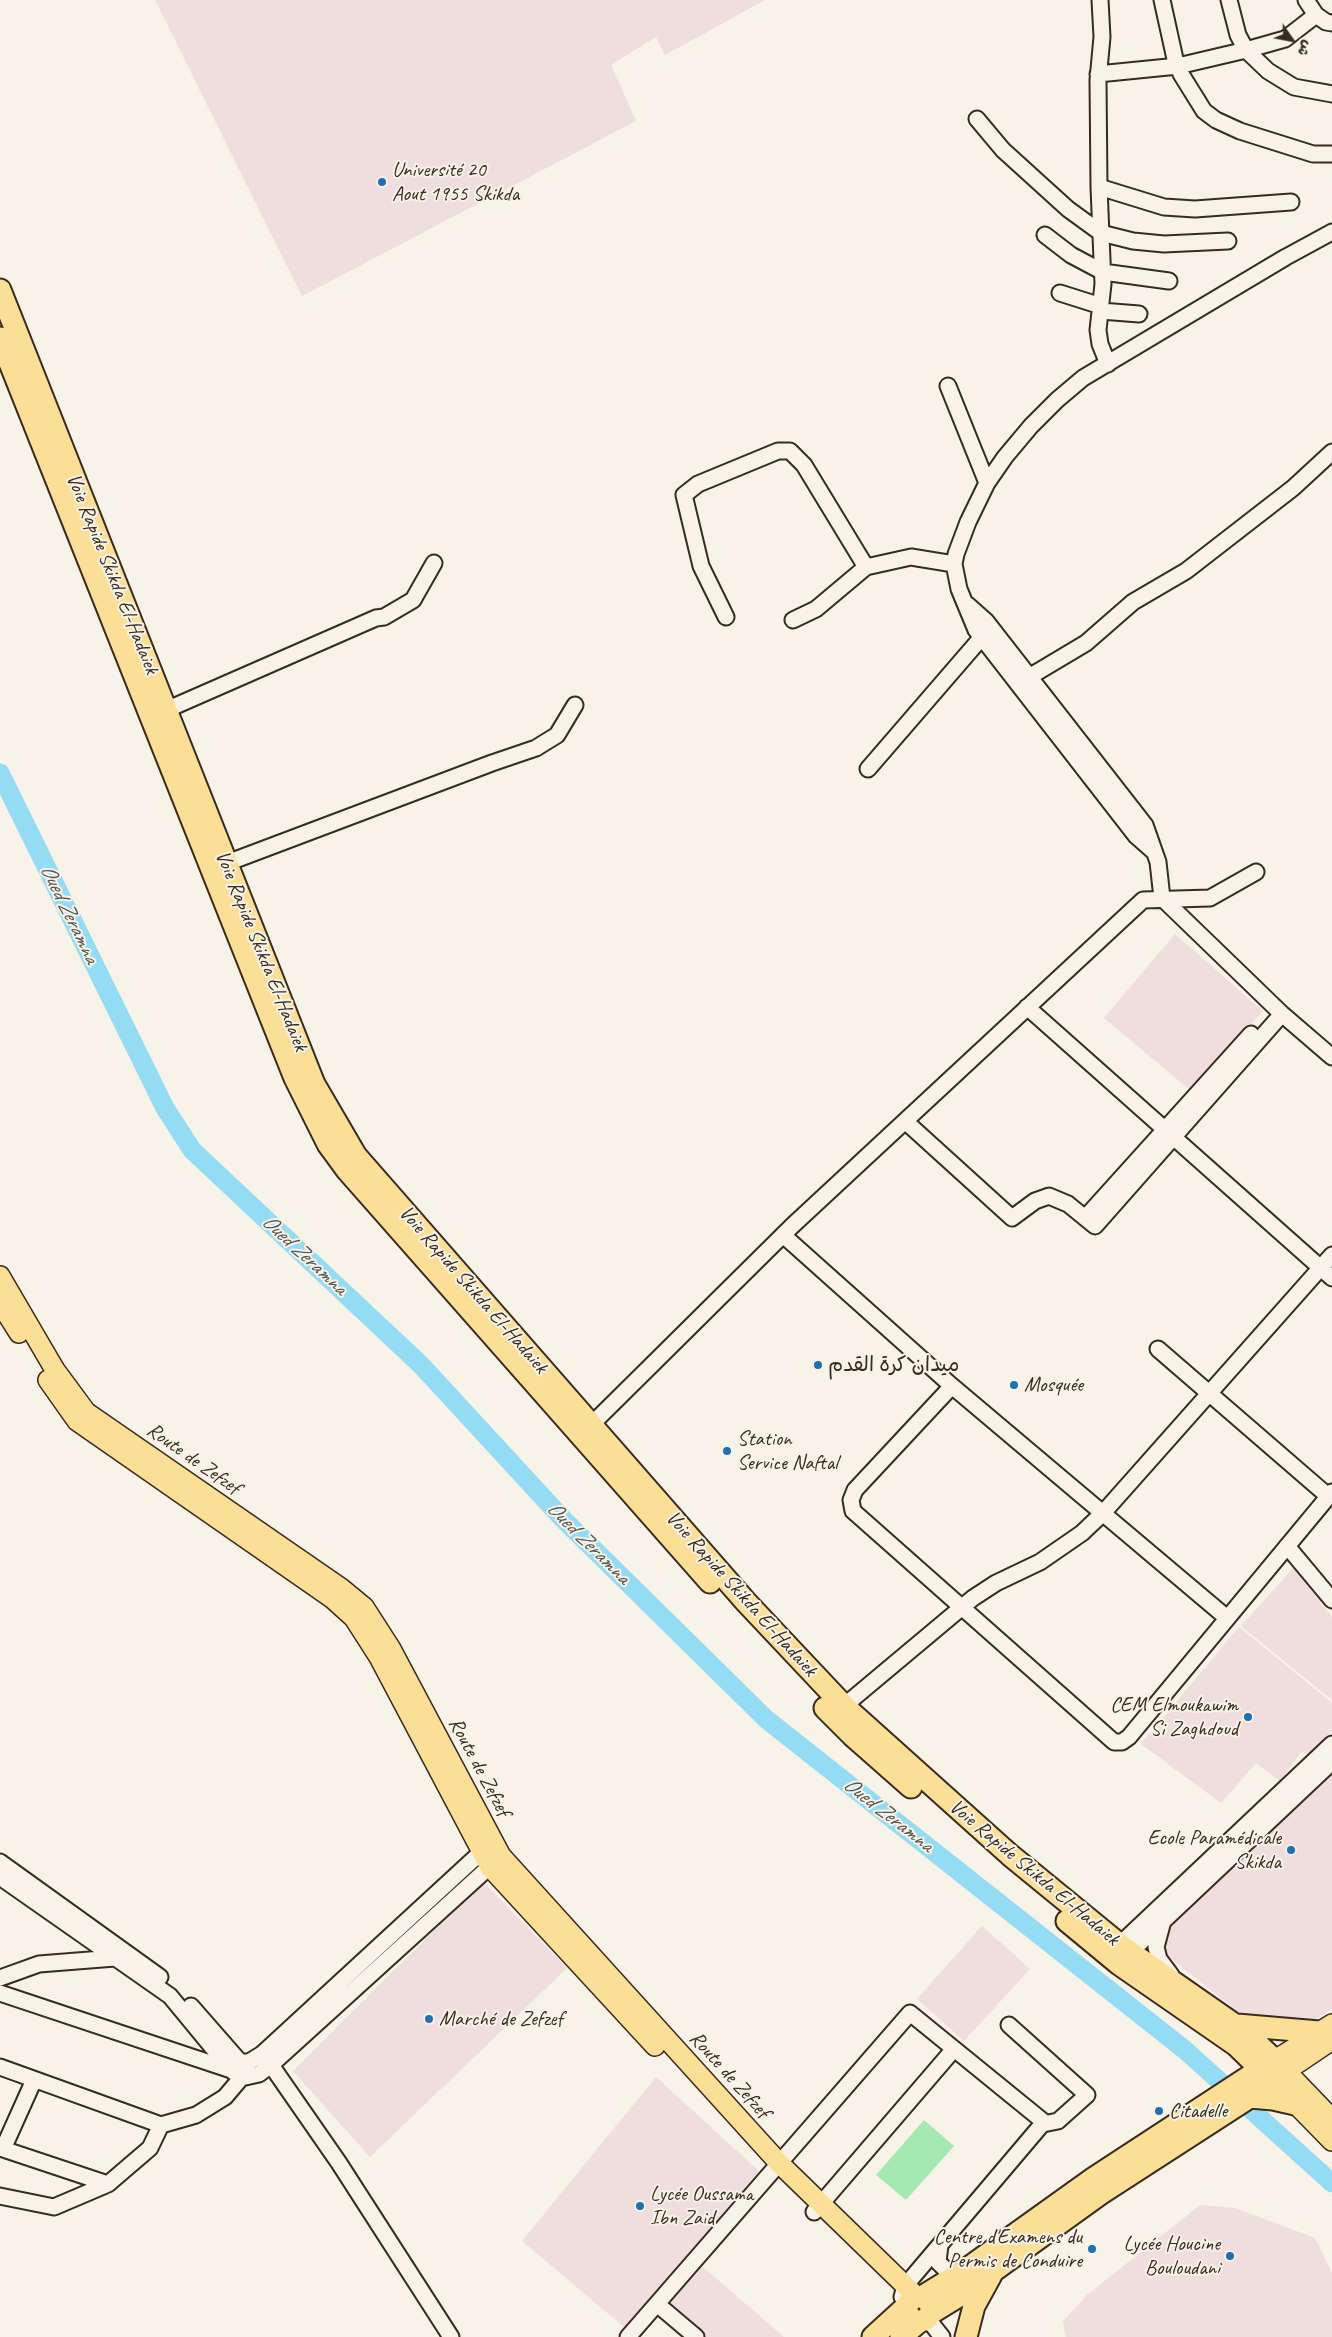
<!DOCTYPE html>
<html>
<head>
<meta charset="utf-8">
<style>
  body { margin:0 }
  #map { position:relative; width:1332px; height:2337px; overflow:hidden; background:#f7f3e8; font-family:Caveat,"Playpen Sans Arabic",sans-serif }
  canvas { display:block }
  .north { position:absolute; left:1267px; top:15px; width:50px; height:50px; -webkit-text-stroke:4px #f7f3e8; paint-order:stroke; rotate:123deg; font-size:14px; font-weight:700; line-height:20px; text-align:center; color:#3b2a1e }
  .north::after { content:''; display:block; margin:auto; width:18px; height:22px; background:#3b2a1e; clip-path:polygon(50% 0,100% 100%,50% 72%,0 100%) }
</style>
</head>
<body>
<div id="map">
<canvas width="1332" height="2337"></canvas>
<div class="north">ش</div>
</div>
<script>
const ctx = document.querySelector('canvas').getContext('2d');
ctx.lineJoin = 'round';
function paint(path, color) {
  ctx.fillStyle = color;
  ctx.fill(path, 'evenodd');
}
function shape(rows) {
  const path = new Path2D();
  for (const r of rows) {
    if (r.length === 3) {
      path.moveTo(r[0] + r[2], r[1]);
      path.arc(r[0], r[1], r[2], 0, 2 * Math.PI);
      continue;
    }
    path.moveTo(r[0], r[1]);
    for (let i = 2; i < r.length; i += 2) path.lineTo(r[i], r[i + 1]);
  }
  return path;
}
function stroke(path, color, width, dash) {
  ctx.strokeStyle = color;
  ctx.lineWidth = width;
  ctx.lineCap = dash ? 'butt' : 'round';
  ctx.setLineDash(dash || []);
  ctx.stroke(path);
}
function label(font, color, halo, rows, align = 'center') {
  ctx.font = font + ' Caveat,"Playpen Sans Arabic",sans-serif';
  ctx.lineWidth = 4;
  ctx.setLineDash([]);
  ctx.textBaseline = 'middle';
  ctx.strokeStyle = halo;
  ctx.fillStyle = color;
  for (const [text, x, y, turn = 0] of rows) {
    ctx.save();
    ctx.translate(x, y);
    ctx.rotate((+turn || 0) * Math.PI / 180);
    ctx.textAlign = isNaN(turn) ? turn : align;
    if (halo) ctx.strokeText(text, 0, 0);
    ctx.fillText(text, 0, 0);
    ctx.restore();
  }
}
const built = shape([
  [155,0,765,0,665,55,656,37,611,65,636,121,302,296],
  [1175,934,1263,1011,1191,1091,1104,1018],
  [1293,1568,1332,1617,1332,1700,1241,1626],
  [1239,1627,1332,1703,1332,1731,1309,1756,1302,1751,1280,1781,1256,1763,1221,1803,1141,1744],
  [1332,1773,1332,2009,1309,2023,1251,2022,1165,1954,1167,1926],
  [483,1882,567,1968,370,2157,293,2071],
  [982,1926,1030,1969,964,2041,917,1999],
  [656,2077,759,2171,624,2327,522,2241],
  [1200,2205,1235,2208,1315,2238,1332,2273,1332,2337,1066,2337,1063,2321,1087,2295],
  [703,2267,784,2337,705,2337,667,2306]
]);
const green = shape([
  [924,2120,954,2146,906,2200,876,2175]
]);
const river = shape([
  [0,773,165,1108,192,1150,421,1365,562,1518,766,1719,1185,2050,1332,2183]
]);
const minor = shape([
  [1100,0,1102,37,1098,80,1099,187,1103,284,1098,330,1100,344,1108,364],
  [1162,0,1175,59,1181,74,1204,111,1216,120,1240,131,1313,154,1332,154],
  [1229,0,1238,35,1246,50,1268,71,1294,87,1332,94],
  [1306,0,1316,15,1326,22,1332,23],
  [1098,74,1178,66,1246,50,1285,39,1316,15],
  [977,119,1003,150,1068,209,1101,233,1133,241,1164,244,1228,241],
  [1099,187,1164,207,1195,209,1291,202],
  [1045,235,1071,255,1103,272,1169,281],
  [1060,293,1101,306],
  [1101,311,1139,314],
  [948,386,987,483],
  [968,605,986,621,1145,825,1158,862,1162,898,1282,1014,1332,1057],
  [726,617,701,566,684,495,698,484,778,451,790,451,804,465,866,567],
  [793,620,816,609,866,567,911,557,954,564],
  [1029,677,1086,643,1133,602,1186,571,1293,488,1332,452],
  [166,710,376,618,384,617,413,600,434,563],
  [868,769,982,637],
  [1153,851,1136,836,976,630,959,589,954,564,956,554,968,522,987,483,1005,457,1031,426,1057,400,1083,378,1286,257,1332,232],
  [227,863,492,763,536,748,557,735,575,705],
  [1027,1007,1332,1278],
  [905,1121,1012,1218,1035,1201,1049,1196,1068,1204,1095,1226,1282,1014],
  [1085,1218,1251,1034],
  [783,1235,952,1386,1227,1618],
  [1158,1349,1328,1496],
  [952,1386,855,1490,851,1500,853,1511,1114,1742,1122,1742,1129,1737,1332,1492],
  [584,1432,792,1226,1143,900,1210,898,1256,872],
  [1287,1546,1332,1600],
  [844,1706,973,1598,996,1583,1040,1562,1082,1533,1103,1513,1332,1255],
  [0,1862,160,1977],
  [0,1877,170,1996,231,2070,241,2078,259,2074,271,2065,498,1859],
  [1163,1921,1156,1947,1159,1959,1171,1975],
  [1113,1951,1332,1744],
  [1124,1958,1332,1762],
  [0,1978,39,1964,115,1958],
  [0,1993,231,2070],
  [191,2006,240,2062,249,2062,262,2054,490,1844],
  [1009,2025,1087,2095,1058,2121,1043,2124],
  [271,2065,339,2163,451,2337],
  [0,2067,161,2125,196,2115,225,2097,247,2071],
  [34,2080,3,2149,108,2184,150,2148,161,2125],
  [0,2196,54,2207,108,2184],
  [814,2212,954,2049],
  [940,2245,938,2262,946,2270,960,2273],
  [657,2304,696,2337],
  [927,2318,942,2337],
  [628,2337,910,2013,1044,2122,905,2286,902,2297]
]);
const major = shape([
  [0,1276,55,1370,86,1412,341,1588,364,1607,391,1649,501,1856,780,2164,917,2297],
  [0,1303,19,1333],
  [48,1380,77,1421,333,1599,354,1618,379,1657,490,1867,655,2046],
  [1332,2040,1286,2071,1332,2119],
  [1275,2060,1332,2024],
  [1285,2093,1332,2141]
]);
const highway = shape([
  [0,290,314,1084,356,1156,746,1602,844,1706,1010,1855,1120,1945,1245,2032,1286,2071,1250,2097,1100,2194,957,2297,931,2313],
  [0,338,295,1078,328,1144,347,1170,710,1582],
  [825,1708,852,1735,911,1787],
  [1067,1921,1119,1964,1236,2045,1273,2081],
  [1237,2025,1319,2032],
  [1250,2097,1273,2099,1295,2104],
  [922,2297,964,2271,1094,2178,1273,2061],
  [919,2309,12],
  [873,2337,907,2306],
  [901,2337,920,2321],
  [966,2337,974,2306,991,2275]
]);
const markers = [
  [382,182,5,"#1f6fb2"],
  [818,1365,5,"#1f6fb2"],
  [1014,1385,5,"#1f6fb2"],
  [727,1451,5,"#1f6fb2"],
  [1248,1717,5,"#1f6fb2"],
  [1291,1850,5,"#1f6fb2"],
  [429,2019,5,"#1f6fb2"],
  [1159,2111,5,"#1f6fb2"],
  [640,2206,5,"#1f6fb2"],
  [1092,2249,5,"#1f6fb2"],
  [1230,2256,5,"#1f6fb2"]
];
const poiNames = [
  ["Université 20",392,170],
  ["Aout 1955 Skikda",392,194],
  ["ميدان كرة القدم",828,1365],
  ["Mosquée",1024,1385],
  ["Station",737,1439],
  ["Service Naftal",737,1463],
  ["CEM Elmoukawim",1238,1705,"right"],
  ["Si Zaghdoud",1238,1729,"right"],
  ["Ecole Paramédicale",1281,1838,"right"],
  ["Skikda",1281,1862,"right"],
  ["Marché de Zefzef",439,2019],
  ["Citadelle",1169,2111],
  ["Lycée Oussama",650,2194],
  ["Ibn Zaid",650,2218],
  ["Centre d'Examens du",1082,2237,"right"],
  ["Permis de Conduire",1082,2261,"right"],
  ["Lycée Houcine",1220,2244,"right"],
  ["Bouloudani",1220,2268,"right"]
];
const streetNames = [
  ["Voie Rapide Skikda El-Hadaiek",112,574,68],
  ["Voie Rapide Skikda El-Hadaiek",261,951,68],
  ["Voie Rapide Skikda El-Hadaiek",473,1290,49],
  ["Route de Zefzef",193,1459,35],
  ["Voie Rapide Skikda El-Hadaiek",741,1594,48],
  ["Route de Zefzef",479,1767,62],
  ["Voie Rapide Skikda El-Hadaiek",1034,1873,40],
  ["Route de Zefzef",729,2075,48]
];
const waterNames = [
  ["Oued Zeramna",69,914,64],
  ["Oued Zeramna",304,1255,43],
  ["Oued Zeramna",588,1543,45],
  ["Oued Zeramna",888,1815,38]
];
paint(built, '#f0dddd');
paint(green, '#a6e8b2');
stroke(river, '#93dcf4', 19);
stroke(minor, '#3b2a1e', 19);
stroke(major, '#3b2a1e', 22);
stroke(highway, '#3b2a1e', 25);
stroke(minor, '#f7f3e8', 15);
stroke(major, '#fbdf96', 19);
stroke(highway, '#fbdf96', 21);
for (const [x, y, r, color] of markers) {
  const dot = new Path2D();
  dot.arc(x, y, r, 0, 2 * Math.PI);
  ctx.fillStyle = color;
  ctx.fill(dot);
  stroke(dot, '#f7f3e8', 2);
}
label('21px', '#3b2a1e', '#f7f3e8', poiNames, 'left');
label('21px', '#3b2a1e', '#f7f3e8', streetNames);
label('italic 22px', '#515654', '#f7f3e8', waterNames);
</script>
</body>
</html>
